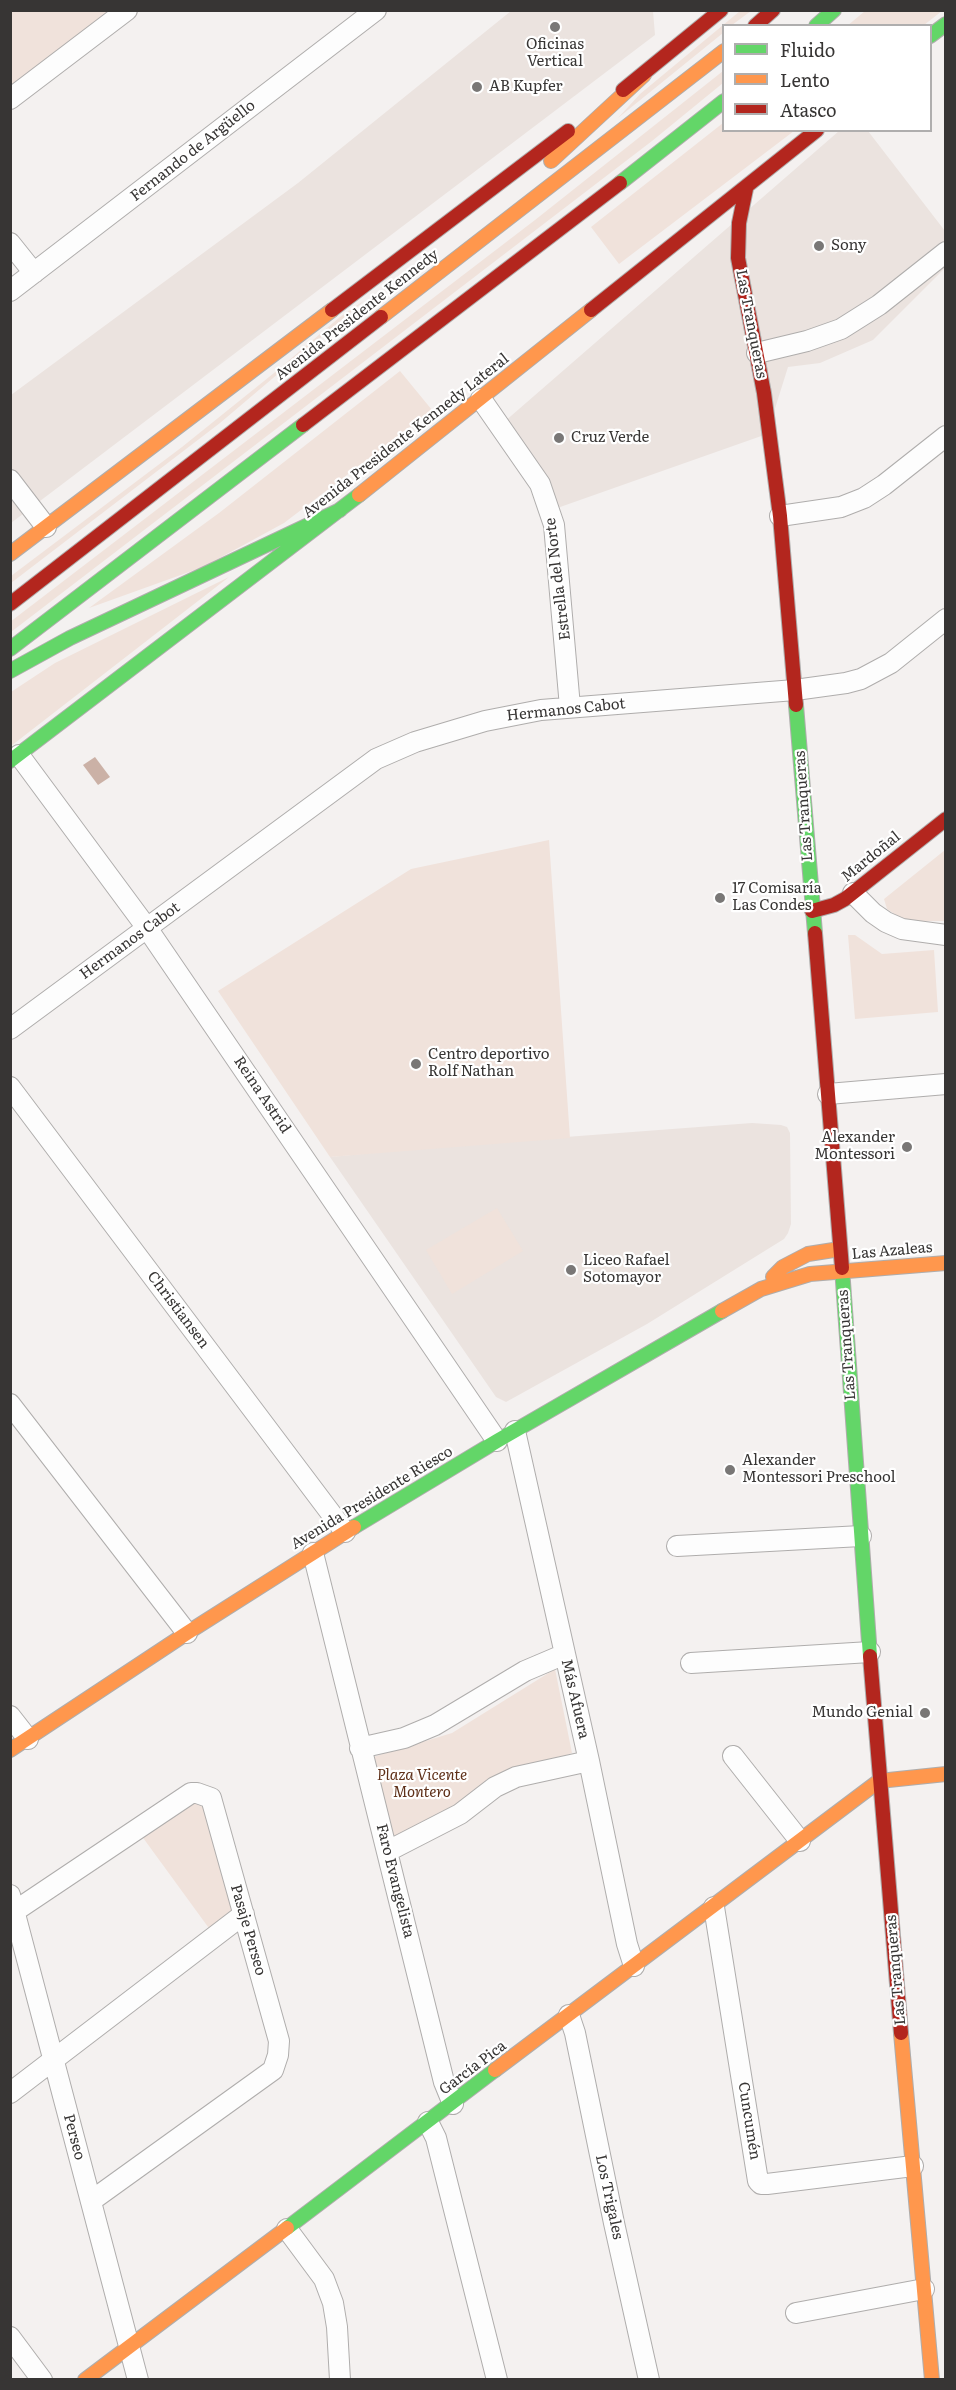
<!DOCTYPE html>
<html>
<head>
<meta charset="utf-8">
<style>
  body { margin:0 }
  #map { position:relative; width:956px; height:2390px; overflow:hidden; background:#f4f1f0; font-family:Literata,serif }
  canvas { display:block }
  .frame { position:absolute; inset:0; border:12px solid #373534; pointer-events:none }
  .legend { position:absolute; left:722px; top:24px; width:210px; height:108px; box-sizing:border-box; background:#fff; border:2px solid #afaeae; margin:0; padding:8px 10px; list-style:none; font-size:18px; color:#373534 }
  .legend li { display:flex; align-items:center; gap:12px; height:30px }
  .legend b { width:30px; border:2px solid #afaeae }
</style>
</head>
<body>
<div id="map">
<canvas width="956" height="2390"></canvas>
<div class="frame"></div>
<ul class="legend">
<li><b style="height:8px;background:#63d668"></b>Fluido</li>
<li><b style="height:8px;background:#ff974d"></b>Lento</li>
<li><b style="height:8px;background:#b3261e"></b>Atasco</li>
</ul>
</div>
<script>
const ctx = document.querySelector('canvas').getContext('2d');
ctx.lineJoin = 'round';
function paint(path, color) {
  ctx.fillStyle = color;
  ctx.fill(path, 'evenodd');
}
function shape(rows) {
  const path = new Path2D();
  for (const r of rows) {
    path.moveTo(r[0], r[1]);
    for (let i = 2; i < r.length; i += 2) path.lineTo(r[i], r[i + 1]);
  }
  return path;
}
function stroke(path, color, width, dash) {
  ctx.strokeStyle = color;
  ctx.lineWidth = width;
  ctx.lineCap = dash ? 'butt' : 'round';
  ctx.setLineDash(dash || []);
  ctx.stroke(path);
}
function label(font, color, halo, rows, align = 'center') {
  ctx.font = font + ' Literata,serif';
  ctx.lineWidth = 4.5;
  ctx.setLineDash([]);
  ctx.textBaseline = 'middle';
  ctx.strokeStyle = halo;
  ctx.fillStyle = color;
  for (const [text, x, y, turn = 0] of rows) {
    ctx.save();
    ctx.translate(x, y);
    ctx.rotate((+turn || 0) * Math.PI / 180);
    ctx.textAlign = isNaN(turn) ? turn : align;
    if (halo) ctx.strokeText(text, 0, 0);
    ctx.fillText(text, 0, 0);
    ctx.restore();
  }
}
const built = shape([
  [511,11,653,11,655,35,11,523,11,395,298,183],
  [839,131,868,131,945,231,945,268,873,340,820,363,788,367,767,434,546,512,496,429],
  [752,1123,781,1125,787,1127,790,1133,791,1224,788,1233,784,1239,647,1324,506,1402,496,1397,330,1157,446,1146]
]);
const green = shape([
  [11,11,116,11,11,92],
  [740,11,751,11,732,25,724,26,723,33,618,118,640,94],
  [865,11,942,11,924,25,847,26],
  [723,71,723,83,652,141,11,632,10,622,535,220],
  [723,123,724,130,794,131,619,264,591,227],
  [365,300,220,423,11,583,11,576,182,447,274,373,340,317],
  [400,371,432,410,284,523,203,567,89,608,219,513],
  [229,577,11,746,11,692,55,663],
  [549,840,570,1138,330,1157,218,991,411,869],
  [945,850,945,921,905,921,887,909,884,899],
  [848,935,855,935,882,954,934,950,938,1012,855,1019],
  [497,1208,523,1251,452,1294,426,1250],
  [555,1669,572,1753,487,1785,392,1848,373,1757,452,1733],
  [190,1801,202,1801,235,1905,232,1916,211,1931,141,1835]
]);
const water = shape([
  [95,757,110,777,98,785,83,765]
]);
const street = shape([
  [10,99,127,10],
  [10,243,34,273],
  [10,291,376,10],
  [757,353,807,341,841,329,879,305,946,252],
  [481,399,540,484,554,525,570,707],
  [10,480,46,527],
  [780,516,841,507,864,498,884,485,946,436],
  [19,755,147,928,497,1441],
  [853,893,873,913,886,922,902,929,946,935],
  [10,1029,376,759,415,742,485,721,541,710,795,690,846,683,861,679,891,663,946,619],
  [10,1087,345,1532],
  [828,1094,946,1084],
  [10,1404,187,1633],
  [515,1431,589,1761,627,1944,634,1966],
  [677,1546,861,1536],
  [313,1553,444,2082,453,2104],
  [691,1663,870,1652],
  [10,1716,28,1739],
  [360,1748,404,1738,435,1725,525,1671,565,1654],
  [733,1756,800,1841],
  [388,1851,460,1814,495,1787,516,1777,589,1761],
  [10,1895,138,2380],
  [714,1907,758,2181,761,2184,767,2184,913,2166],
  [15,1911,191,1793,197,1793,211,1798,279,2041,278,2055,273,2070,91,2201],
  [569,2015,575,2033,614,2223,649,2380],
  [10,2093,244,1914],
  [428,2122,436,2138,497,2380],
  [287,2229,324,2279,333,2303,337,2327,340,2380],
  [796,2313,924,2289],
  [10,2337,42,2380]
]);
const fast = shape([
  [816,26,834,10],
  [930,36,946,24],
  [620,183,724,101],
  [10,649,303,425],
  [10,671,70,638,340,510],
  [796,705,815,933],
  [10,761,359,495],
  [842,1268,870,1656],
  [354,1527,497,1441,722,1311],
  [287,2228,495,2070]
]);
const slow = shape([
  [551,161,644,75],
  [381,317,724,51],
  [359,495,591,310],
  [10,554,332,310],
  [773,1277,783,1267,808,1254,840,1249],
  [722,1311,761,1289,810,1274,946,1263],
  [10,1750,187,1633,354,1527],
  [879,1781,946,1774],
  [901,2033,932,2380],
  [495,2070,879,1781],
  [85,2380,287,2228]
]);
const jam = shape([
  [755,26,773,10],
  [623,90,721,10],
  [746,189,739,223,738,258,764,393,780,516,796,705],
  [332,310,568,131],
  [591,310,817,130],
  [303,425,620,183],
  [10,604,381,317],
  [812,911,834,905,845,899,946,819],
  [815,933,842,1268],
  [870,1656,901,2033]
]);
const markers = [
  [555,27,6,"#797776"],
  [477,87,6,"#797776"],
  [819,246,6,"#797776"],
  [559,438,6,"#797776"],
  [720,898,6,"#797776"],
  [416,1064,6,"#797776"],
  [907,1147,6,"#797776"],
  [571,1270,6,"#797776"],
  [730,1470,6,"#797776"],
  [925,1713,6,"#797776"]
];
const poiNames = [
  ["Oficinas",555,45,"center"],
  ["Vertical",555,62,"center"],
  ["AB Kupfer",489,87],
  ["Sony",831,246],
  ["Cruz Verde",571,438],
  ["17 Comisaría",732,889],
  ["Las Condes",732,906],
  ["Centro deportivo",428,1055],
  ["Rolf Nathan",428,1072],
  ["Alexander",895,1138,"right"],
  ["Montessori",895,1155,"right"],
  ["Liceo Rafael",583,1261],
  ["Sotomayor",583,1278],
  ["Alexander",742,1461],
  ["Montessori Preschool",742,1478],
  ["Mundo Genial",913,1713,"right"]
];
const streetNames = [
  ["Fernando de Argüello",193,151,-38],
  ["Avenida Presidente Kennedy",357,315,-38],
  ["Las Tranqueras",751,324,79],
  ["Avenida Presidente Kennedy Lateral",406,436,-38],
  ["Estrella del Norte",558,579,-97],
  ["Hermanos Cabot",566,710,-6],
  ["Las Tranqueras",804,806,-94],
  ["Mardoñal",871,857,-39],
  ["Hermanos Cabot",130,941,-36],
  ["Reina Astrid",262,1095,56],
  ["Las Azaleas",892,1251,-5],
  ["Christiansen",178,1310,53],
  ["Las Tranqueras",847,1345,-94],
  ["Avenida Presidente Riesco",372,1498,-31],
  ["Más Afuera",575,1699,77],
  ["Faro Evangelista",395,1881,76],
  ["Pasaje Perseo",248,1930,74],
  ["Las Tranqueras",896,1970,-95],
  ["García Pica",473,2068,-37],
  ["Cuncumén",749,2121,81],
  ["Perseo",74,2137,75],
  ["Los Trigales",609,2197,78]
];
const parkNames = [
  ["Plaza Vicente",422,1776],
  ["Montero",422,1793]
];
paint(built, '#ebe3df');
paint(green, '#f0e2db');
paint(water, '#cbb1a6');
stroke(street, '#afadac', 22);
stroke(fast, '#afadac', 16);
stroke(slow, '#afadac', 16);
stroke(jam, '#afadac', 16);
stroke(street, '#fdfdfd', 20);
stroke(fast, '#63d668', 14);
stroke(slow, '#ff974d', 14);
stroke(jam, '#b3261e', 14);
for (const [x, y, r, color] of markers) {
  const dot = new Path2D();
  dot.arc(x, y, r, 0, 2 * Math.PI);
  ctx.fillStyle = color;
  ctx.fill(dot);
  stroke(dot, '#fff', 2);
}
label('15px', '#373534', '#fff', poiNames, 'left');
label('15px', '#373534', '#fff', streetNames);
label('italic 15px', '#5e2f18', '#fff', parkNames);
</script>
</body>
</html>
